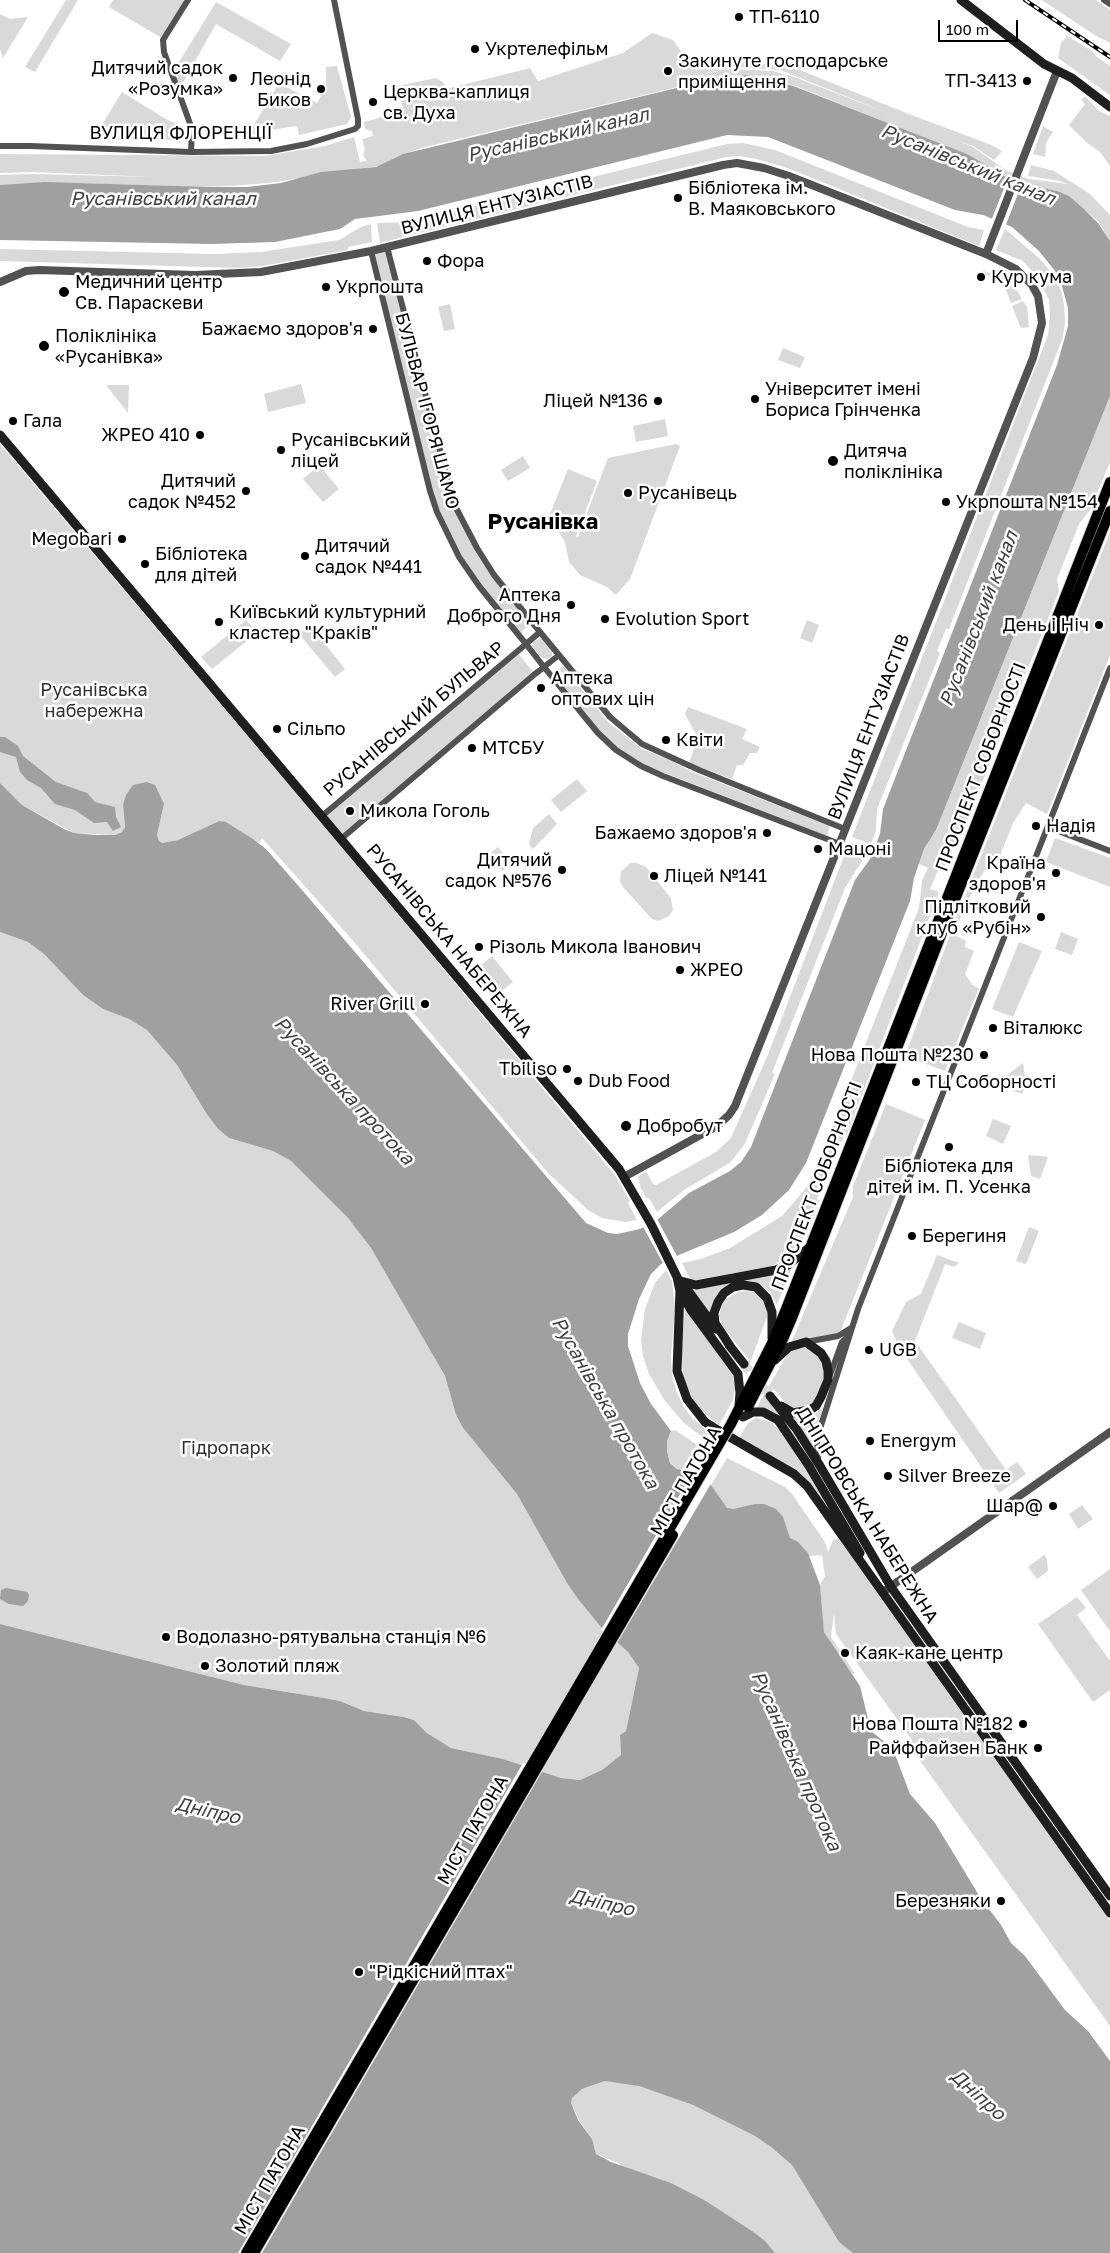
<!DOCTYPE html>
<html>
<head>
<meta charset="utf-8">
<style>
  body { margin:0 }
  #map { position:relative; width:1110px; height:2253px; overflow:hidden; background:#fff; font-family:"Golos Text",sans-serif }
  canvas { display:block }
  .scale { position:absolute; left:938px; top:20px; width:80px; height:22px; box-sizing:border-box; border:2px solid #000; border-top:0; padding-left:6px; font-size:15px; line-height:18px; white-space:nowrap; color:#000; -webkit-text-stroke:4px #fff; paint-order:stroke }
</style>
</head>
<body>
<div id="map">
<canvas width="1110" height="2253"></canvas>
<div class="scale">100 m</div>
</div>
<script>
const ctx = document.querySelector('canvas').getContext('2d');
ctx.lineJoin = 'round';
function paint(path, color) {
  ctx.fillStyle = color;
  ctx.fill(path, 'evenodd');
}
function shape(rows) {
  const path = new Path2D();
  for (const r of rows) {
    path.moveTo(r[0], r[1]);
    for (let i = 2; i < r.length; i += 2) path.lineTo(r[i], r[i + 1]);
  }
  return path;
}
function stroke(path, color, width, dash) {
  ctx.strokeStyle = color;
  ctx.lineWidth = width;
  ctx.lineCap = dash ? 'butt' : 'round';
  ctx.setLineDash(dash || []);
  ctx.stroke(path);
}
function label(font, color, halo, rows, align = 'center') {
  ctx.font = font + ' "Golos Text",sans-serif';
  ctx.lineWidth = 5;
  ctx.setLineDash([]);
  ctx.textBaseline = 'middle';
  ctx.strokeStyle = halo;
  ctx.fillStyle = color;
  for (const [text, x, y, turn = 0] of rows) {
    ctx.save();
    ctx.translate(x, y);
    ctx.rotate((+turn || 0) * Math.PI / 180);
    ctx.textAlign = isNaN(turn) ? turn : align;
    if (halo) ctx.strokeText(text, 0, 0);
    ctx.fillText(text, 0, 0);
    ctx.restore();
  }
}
const green = shape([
  [66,0,78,0,35,72,25,67],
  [113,0,185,0,162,38,109,7],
  [1042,0,1096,0,1110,10,1110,43,1093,34],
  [216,2,291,44,280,61,216,24,180,88,173,72],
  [0,14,10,19,28,17,3,58,0,49],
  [652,33,673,40,691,65,698,67,748,62,780,66,785,64,906,113,989,144,1002,151,994,160,973,146,958,141,973,147,1007,171,1029,179,1067,184,1060,181,1028,176,1031,165,1054,171,1090,194,1110,215,1110,241,1098,221,1069,196,1056,191,1017,182,965,154,798,87,776,80,746,75,724,76,421,148,399,156,379,166,351,170,269,183,229,186,195,187,76,183,0,189,0,175,33,174,154,177,31,172,0,173,0,154,265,156,325,146,354,137,360,162,367,161,363,155,365,149,362,139,373,136,372,131,365,129,364,122,404,111,397,86,436,78,444,83,446,89,530,68,538,81,623,53],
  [732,67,780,70,898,117,797,78,773,71,727,69,690,77],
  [1067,36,1092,51,1097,57,1110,66,1110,95,1058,58,1061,43],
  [337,66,351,117,347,124,299,135,297,126,270,130,268,138,246,138,279,83,317,103,326,87,326,67],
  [122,92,164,118,189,130,190,140,93,139],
  [1085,96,1099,111,1110,116,1110,166,1100,152,1086,142,1069,125,1085,104,1081,100],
  [1043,126,1053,132,1046,143,1045,157,1033,154],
  [743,143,775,150,968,227,984,230,979,246,790,169,757,159,740,156,726,157,380,243,377,223,410,222,727,144],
  [371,224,372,242,348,247,348,250,262,266,239,268,0,261,0,249,214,254,261,252,339,240,361,227],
  [1005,229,1039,258,1053,274,1061,290,1064,305,1065,321,1063,337,949,629,946,629,937,651,940,653,877,809,876,830,871,844,852,837,1048,335,1050,314,1049,300,1038,278,1023,261,996,250],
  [387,247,448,483,477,548,532,623,517,635,479,586,437,512,371,251],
  [983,271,1003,277,1018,292,1022,299,1011,303,1002,280,982,273],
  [1023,301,1027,307,1029,327,1021,328,1012,306],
  [450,304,455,329,444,331,438,307],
  [783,348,805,357,800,368,778,360],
  [301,384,306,403,268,412,264,394],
  [106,385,129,385,128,413],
  [1110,396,1110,462,1090,510,1079,524,1057,579,1059,591,965,825,958,834,946,865,938,870,930,889,939,892,847,1134,841,1142,826,1180,822,1183,817,1199,820,1201,797,1251,772,1266,696,1280,690,1279,682,1263,701,1259,730,1248,782,1216,806,1188,821,1157,919,908,922,881,928,868,919,864,924,849,936,830],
  [665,419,668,436,636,442,633,426],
  [0,444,338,843,615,1175,630,1201,628,1203,637,1220,625,1222,602,1218,588,1210,548,1173,349,936,262,838,259,843,226,822,219,821,178,840,162,843,159,841,157,835,164,804,123,805,125,827,122,832,115,835,74,833,22,805,0,783],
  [676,444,680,446,630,579,616,595,607,587,580,575,569,562,565,542,557,529,546,524,568,469,597,481,576,536,578,537,608,458],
  [523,456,530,468,508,481,501,470],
  [319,465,339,489,323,502,303,479],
  [1110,532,1110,655,1047,814,1026,803,1013,823,999,858,985,869,964,908,954,935,966,941,965,947,974,951,965,974,972,985,979,988,945,1071,905,1056,959,911],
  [246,620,257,633,212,669,201,657],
  [807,620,819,625,812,643,800,638],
  [310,625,345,669,335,677,299,634],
  [541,638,552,651,552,656,547,659,542,658,533,648,533,642],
  [517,652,535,674,341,839,322,816],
  [563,666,608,722,642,749,672,761,690,771,830,826,827,836,642,764,618,748,600,731,553,674],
  [688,707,747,729,742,739,760,747,757,753,750,753,743,765,737,765,732,779,689,763,697,741,696,734,685,714],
  [577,779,587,791,561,812,551,800],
  [549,814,557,824,533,849,529,844,533,828],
  [1055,838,1110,858,1110,887,1046,862],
  [849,843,869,850,845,888,772,1073,775,1074,745,1143,731,1162,684,1190,657,1212,649,1198,646,1198,640,1186,638,1177,646,1171,653,1184,656,1185,716,1152,731,1138,767,1057],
  [498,847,511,863,502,871,488,855],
  [631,863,637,863,646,867,671,898,673,910,669,916,658,921,652,919,623,887,620,882,621,871],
  [0,932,28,942,45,955,83,995,103,1009,129,1019,147,1030,177,1065,206,1113,218,1129,229,1138,273,1151,291,1161,348,1218,371,1248,445,1376,456,1415,463,1428,517,1494,567,1583,578,1599,605,1632,628,1652,639,1668,626,1731,620,1735,621,1755,602,1770,580,1780,561,1778,503,1759,451,1748,427,1733,414,1720,405,1717,364,1711,340,1701,324,1698,244,1685,0,1624],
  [1061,932,1078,939,1072,955,1055,949],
  [1019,942,1042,951,1013,1017,992,1009],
  [492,956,513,982,498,994,476,969],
  [1023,1063,1026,1084,1022,1094,1000,1086,1002,1079],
  [886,1104,925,1120,841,1330,836,1334,791,1343,853,1197,853,1186],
  [993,1119,1011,1126,1003,1144,986,1136],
  [1028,1155,1048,1157,1040,1179,1031,1176],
  [1029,1227,1039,1231,1026,1264,1016,1261],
  [937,1255,959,1263,954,1267,945,1264,915,1341,1006,1470,1017,1462,1026,1474,999,1493,899,1347,892,1331,906,1302,921,1294],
  [793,1265,777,1305,770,1292,765,1288,753,1282,743,1280],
  [666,1270,672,1281,675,1306,671,1357,672,1374,676,1390,684,1407,692,1418,713,1436,709,1442,684,1423,665,1401,649,1374,643,1356,641,1340,645,1309,655,1283],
  [732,1283,715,1300,710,1317,693,1290],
  [745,1291,754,1292,764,1298,769,1311,746,1374,740,1367,743,1367,749,1360,723,1327,719,1317,722,1305,726,1299,738,1292],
  [685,1308,733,1376,735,1388,733,1400,719,1425,698,1408,685,1385,681,1356],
  [959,1322,986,1333,980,1349,952,1338],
  [802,1347,811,1349,817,1353,823,1364,823,1378,817,1399,812,1406,799,1411,788,1406,774,1389,767,1394,783,1418,767,1410,755,1410,788,1353,793,1349],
  [823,1407,813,1446,794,1418,804,1418,814,1415],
  [756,1418,771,1422,784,1434,840,1527,800,1474,739,1438,748,1423],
  [675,1430,703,1449,688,1472,677,1469,670,1462,667,1453,667,1441,671,1431],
  [727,1458,785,1487,792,1494,825,1542,828,1552,833,1540,838,1538,1110,1921,1110,2026,911,1748,912,1740,836,1634,834,1613,831,1637,854,1672,853,1675,830,1644,824,1632,823,1624,820,1585,825,1576,822,1555,809,1556,811,1562,738,1537,711,1485],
  [1082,1505,1093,1519,1078,1529,1069,1514],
  [1044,1555,1047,1559,1048,1571,1037,1579,1028,1567],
  [1110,1569,1110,1629,1109,1630,1081,1590],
  [1077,1597,1086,1608,1077,1615,1110,1661,1110,1690,1093,1702,1038,1624],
  [605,2081,625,2082,652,2090,693,2105,755,2136,771,2147,792,2165,839,2242,851,2250,860,2253,734,2253,618,2163,596,2154,592,2139,579,2120,571,2103,572,2098,582,2089]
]);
const water = shape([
  [746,75,774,80,796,87,967,154,1015,182,1057,191,1069,196,1083,208,1098,223,1110,241,1110,396,936,830,924,849,914,878,910,901,806,1163,789,1190,762,1215,734,1232,679,1255,661,1264,651,1274,639,1299,628,1334,628,1346,640,1383,651,1404,671,1431,667,1441,667,1452,670,1463,677,1469,704,1475,727,1508,733,1509,755,1504,764,1504,776,1509,783,1517,790,1538,798,1542,808,1553,820,1585,824,1632,860,1686,871,1731,887,1744,896,1757,910,1794,935,1823,980,1897,1001,1925,1011,1943,1025,1956,1065,2010,1088,2031,1110,2061,1110,2253,853,2253,839,2242,792,2165,771,2147,755,2136,693,2105,639,2086,605,2081,582,2089,572,2098,571,2103,578,2120,592,2139,596,2154,611,2162,671,2183,704,2200,752,2231,765,2241,775,2253,0,2253,0,1624,244,1685,324,1698,340,1701,364,1711,404,1717,414,1720,427,1733,451,1748,503,1759,561,1778,580,1780,602,1770,621,1755,620,1735,626,1731,639,1668,628,1652,605,1632,578,1599,567,1583,517,1494,463,1428,456,1415,445,1376,371,1248,348,1218,291,1161,273,1151,229,1138,218,1129,206,1113,177,1065,147,1030,129,1019,103,1009,83,995,45,955,28,942,0,932,0,783,22,805,64,829,74,833,96,835,115,835,122,832,125,827,123,805,126,795,133,785,147,782,155,785,164,804,157,835,159,841,162,843,178,840,219,821,226,822,253,839,266,849,302,890,586,1223,608,1233,617,1234,640,1229,657,1220,689,1193,730,1171,741,1162,751,1147,855,880,870,859,880,834,883,809,1057,365,1068,326,1068,308,1059,276,1039,251,1012,227,983,215,955,210,768,137,727,135,418,211,355,219,340,229,275,242,211,244,0,240,0,185,45,182,208,187,247,187,281,183,321,172,376,167,403,154,718,78],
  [0,737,5,737,18,746,23,756,56,782,87,793,95,802,115,807,116,817,121,827,113,831,107,822,94,823,75,810,55,804,41,788,27,780,20,772,16,757,0,752],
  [6,1588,27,1592,29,1595,28,1601,23,1606,9,1604,0,1599,1,1590]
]);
const pier = shape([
  [1009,176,1023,181,1005,227,991,221],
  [656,1217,678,1258,664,1265,642,1225],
  [694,1470,706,1473,712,1482,616,1645,601,1630],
  [523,1763,543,1770,262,2253,238,2253]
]);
const secondaryTunnel = shape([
  [744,1364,770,1396]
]);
const minor = shape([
  [188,0,163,40,164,52,192,129,191,152],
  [1104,0,1110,4],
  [0,146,30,146,191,152,271,151,307,144,355,129,358,126,358,119,334,0],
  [387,247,454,504,477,548,494,575,540,632],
  [559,655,610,717,642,744,699,770,845,829],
  [322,816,526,644,479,586,459,557,437,512,430,491,371,251],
  [1048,827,1110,851],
  [341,839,535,674,539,671,559,655,540,632,526,644,544,667,584,716,598,733,616,750,641,766,663,776,840,844],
  [806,1342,838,1336,851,1328],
  [830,1375,842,1342,849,1335],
  [818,1460,817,1438,858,1309,1110,668]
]);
const tertiary = shape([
  [986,254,1057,71],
  [0,282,26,271,39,270,195,275,261,272,371,251,723,165,737,163,764,168,789,176,986,254,1016,269,1032,285,1038,296,1042,323,1033,358,735,1106,729,1115,717,1126,624,1177],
  [883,1592,1110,1432]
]);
const secondary = shape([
  [961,0,1044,64,1072,78,1110,107],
  [0,435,619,1169,651,1224,677,1277,680,1291,677,1371,687,1399,705,1422,716,1429,794,1474,807,1486,1110,1913],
  [681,1281,696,1285,776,1270,788,1265,811,1246],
  [681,1281,716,1329],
  [680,1291,691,1310,738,1374,740,1393,739,1405],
  [729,1345,744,1364],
  [732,1349,715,1323,714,1313,718,1302,724,1293,733,1287,743,1285,756,1287,767,1298,772,1312,772,1338],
  [775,1360,789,1347,806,1342,821,1353,826,1361,828,1371,828,1380,821,1397,816,1406,810,1410,793,1413,781,1406],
  [770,1396,797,1430,820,1466,891,1587,1110,1896],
  [743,1417,753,1412,763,1412,778,1420,809,1466,860,1553]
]);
const trunk = shape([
  [748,1407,783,1339,792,1318,947,920,1110,511],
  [731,1424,772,1343,786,1309,1110,482]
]);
const rail = shape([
  [1025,0,1110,57]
]);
const trunkBridge = shape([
  [246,2253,731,1424],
  [254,2253,673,1535]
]);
const markers = [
  [739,17,5,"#000"],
  [475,49,5,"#000"],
  [668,71,5,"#000"],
  [233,78,5,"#000"],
  [1027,81,5,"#000"],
  [321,89,5,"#000"],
  [373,102,5,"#000"],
  [678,198,5,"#000"],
  [427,261,5,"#000"],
  [981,277,5,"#000"],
  [326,287,5,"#000"],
  [64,292,6,"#000"],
  [373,329,5,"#000"],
  [44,346,6,"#000"],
  [755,399,5,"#000"],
  [658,401,5,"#000"],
  [13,421,5,"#000"],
  [200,435,5,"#000"],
  [281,450,5,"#000"],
  [833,461,6,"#000"],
  [246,491,5,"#000"],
  [628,493,5,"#000"],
  [946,502,5,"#000"],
  [122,539,5,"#000"],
  [305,556,5,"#000"],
  [145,564,5,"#000"],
  [571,605,5,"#000"],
  [605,619,5,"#000"],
  [219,622,5,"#000"],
  [1099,625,5,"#000"],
  [541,688,5,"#000"],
  [277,729,5,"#000"],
  [666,740,5,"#000"],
  [472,748,5,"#000"],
  [350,811,5,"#000"],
  [1036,826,5,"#000"],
  [767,833,5,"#000"],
  [818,849,5,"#000"],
  [562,870,5,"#000"],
  [1056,873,5,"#000"],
  [654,876,5,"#000"],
  [1041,917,5,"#000"],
  [479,947,5,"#000"],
  [680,970,5,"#000"],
  [425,1004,5,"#000"],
  [993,1028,5,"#000"],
  [984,1055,5,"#000"],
  [567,1069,5,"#000"],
  [578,1081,5,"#000"],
  [916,1082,5,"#000"],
  [626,1126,6,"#000"],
  [949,1147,5,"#000"],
  [912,1236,5,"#000"],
  [869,1350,5,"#000"],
  [870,1441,5,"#000"],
  [888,1476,5,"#000"],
  [1053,1506,5,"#000"],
  [166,1637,5,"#000"],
  [845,1653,5,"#000"],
  [205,1666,5,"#000"],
  [1023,1724,5,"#000"],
  [1038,1748,5,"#000"],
  [1001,1901,5,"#000"],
  [359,1972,5,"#000"]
];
const poiNames = [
  ["ТП-6110",749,17],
  ["Укртелефільм",485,49],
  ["Закинуте господарське",678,61],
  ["приміщення",678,82],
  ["Дитячий садок",223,68,"right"],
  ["«Розумка»",223,89,"right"],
  ["Леонід",311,79,"right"],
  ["Биков",311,100,"right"],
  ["ТП-3413",1017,81,"right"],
  ["Церква-каплиця",383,92],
  ["св. Духа",383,113],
  ["Бібліотека ім.",688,188],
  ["В. Маяковського",688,209],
  ["Фора",437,261],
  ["Кур кума",991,277],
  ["Медичний центр",75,282],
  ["Св. Параскеви",75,303],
  ["Укрпошта",336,287],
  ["Бажаємо здоров'я",363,329,"right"],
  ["Поліклініка",55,336],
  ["«Русанівка»",55,357],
  ["Університет імені",765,389],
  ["Бориса Грінченка",765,410],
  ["Ліцей №136",648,401,"right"],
  ["Гала",23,421],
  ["ЖРЕО 410",190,435,"right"],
  ["Русанівський",291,440],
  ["ліцей",291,461],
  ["Дитяча",844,451],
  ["поліклініка",844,472],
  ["Дитячий",236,481,"right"],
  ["садок №452",236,502,"right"],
  ["Русанівець",638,493],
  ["Укрпошта №154",956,502],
  ["Megobari",112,539,"right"],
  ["Дитячий",315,546],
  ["садок №441",315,567],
  ["Бібліотека",155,554],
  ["для дітей",155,575],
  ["Аптека",561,595,"right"],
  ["Доброго Дня",561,616,"right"],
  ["Київський культурний",229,612],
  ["кластер \"Краків\"",229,633],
  ["Evolution Sport",615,619],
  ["День і Ніч",1089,625,"right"],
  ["Аптека",551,678],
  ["оптових цін",551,699],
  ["Сільпо",287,729],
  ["Квіти",676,740],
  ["МТСБУ",482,748],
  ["Микола Гоголь",360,811],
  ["Надія",1046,826],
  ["Бажаемо здоров'я",757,833,"right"],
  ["Мацоні",828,849],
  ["Дитячий",552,860,"right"],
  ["садок №576",552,881,"right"],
  ["Країна",1046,863,"right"],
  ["здоров'я",1046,884,"right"],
  ["Ліцей №141",664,876],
  ["Підлітковий",1031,907,"right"],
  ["клуб «Рубін»",1031,928,"right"],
  ["Різоль Микола Іванович",489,947],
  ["ЖРЕО",690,970],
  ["River Grill",415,1004,"right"],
  ["Віталюкс",1003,1028],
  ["Нова Пошта №230",974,1055,"right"],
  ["Tbiliso",557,1069,"right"],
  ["Dub Food",588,1081],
  ["ТЦ Соборності",926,1082],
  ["Добробут",637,1126],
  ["Бібліотека для",949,1166,"center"],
  ["дітей ім. П. Усенка",949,1187,"center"],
  ["Берегиня",922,1236],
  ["UGB",879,1350],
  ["Energym",880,1441],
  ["Silver Breeze",898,1476],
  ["Шар@",1043,1506,"right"],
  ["Водолазно-рятувальна станція №6",176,1637],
  ["Каяк-кане центр",855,1653],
  ["Золотий пляж",215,1666],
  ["Нова Пошта №182",1013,1724,"right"],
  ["Райффайзен Банк",1028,1748,"right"],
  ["Березняки",991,1901,"right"],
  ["\"Рідкісний птах\"",369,1972]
];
const streetNames = [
  ["ВУЛИЦЯ ФЛОРЕНЦІЇ",181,133],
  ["ВУЛИЦЯ ЕНТУЗІАСТІВ",497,205,-14],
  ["БУЛЬВАР ІГОРЯ ШАМО",427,411,75],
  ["РУСАНІВСЬКИЙ БУЛЬВАР",414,719,-40],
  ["ВУЛИЦЯ ЕНТУЗІАСТІВ",869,727,-69],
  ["ПРОСПЕКТ СОБОРНОСТІ",981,767,-69],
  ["РУСАНІВСЬКА НАБЕРЕЖНА",449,941,50],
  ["ПРОСПЕКТ СОБОРНОСТІ",817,1186,-69],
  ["МІСТ ПАТОНА",686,1481,-60],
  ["ДНІПРОВСЬКА НАБЕРЕЖНА",867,1515,58],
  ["МІСТ ПАТОНА",473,1830,-60],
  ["МІСТ ПАТОНА",270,2180,-60]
];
const parkNames = [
  ["Русанівська",94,690],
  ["набережна",94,711],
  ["Гідропарк",226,1448]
];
const waterNames = [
  ["Русанівський канал",558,135,-13],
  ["Русанівський канал",968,165,22],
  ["Русанівський канал",163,199],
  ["Русанівський канал",979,619,-69],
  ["Русанівська протока",344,1091,47],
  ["Русанівська протока",605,1403,60],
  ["Русанівська протока",796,1761,66],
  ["Дніпро",208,1811,13],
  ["Дніпро",602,1903,13],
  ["Дніпро",978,2095,42]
];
const districtNames = [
  ["Русанівка",543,522]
];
paint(green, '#d9d9d9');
paint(water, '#a0a0a0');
paint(pier, '#fff');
stroke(secondaryTunnel, '#d9d9d9', 9, [9, 4.5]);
stroke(trunk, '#dbdbdb', 12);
stroke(minor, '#525252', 6);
stroke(tertiary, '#525252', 8);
stroke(secondary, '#1f1f1f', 9);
stroke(trunk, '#000', 10);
stroke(rail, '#000', 4);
stroke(rail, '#fff', 2, [5.5]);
stroke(trunkBridge, '#dbdbdb', 12, []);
stroke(trunkBridge, '#000', 10);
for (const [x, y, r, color] of markers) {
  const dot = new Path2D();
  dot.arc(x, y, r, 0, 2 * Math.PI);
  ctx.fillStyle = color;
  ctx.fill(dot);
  stroke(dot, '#fff', 2);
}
label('18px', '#000', '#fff', poiNames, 'left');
label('18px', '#000', '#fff', streetNames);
label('18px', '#303030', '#fff', parkNames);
label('italic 19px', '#414141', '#fff', waterNames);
label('bold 22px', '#000', '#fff', districtNames);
</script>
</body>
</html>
